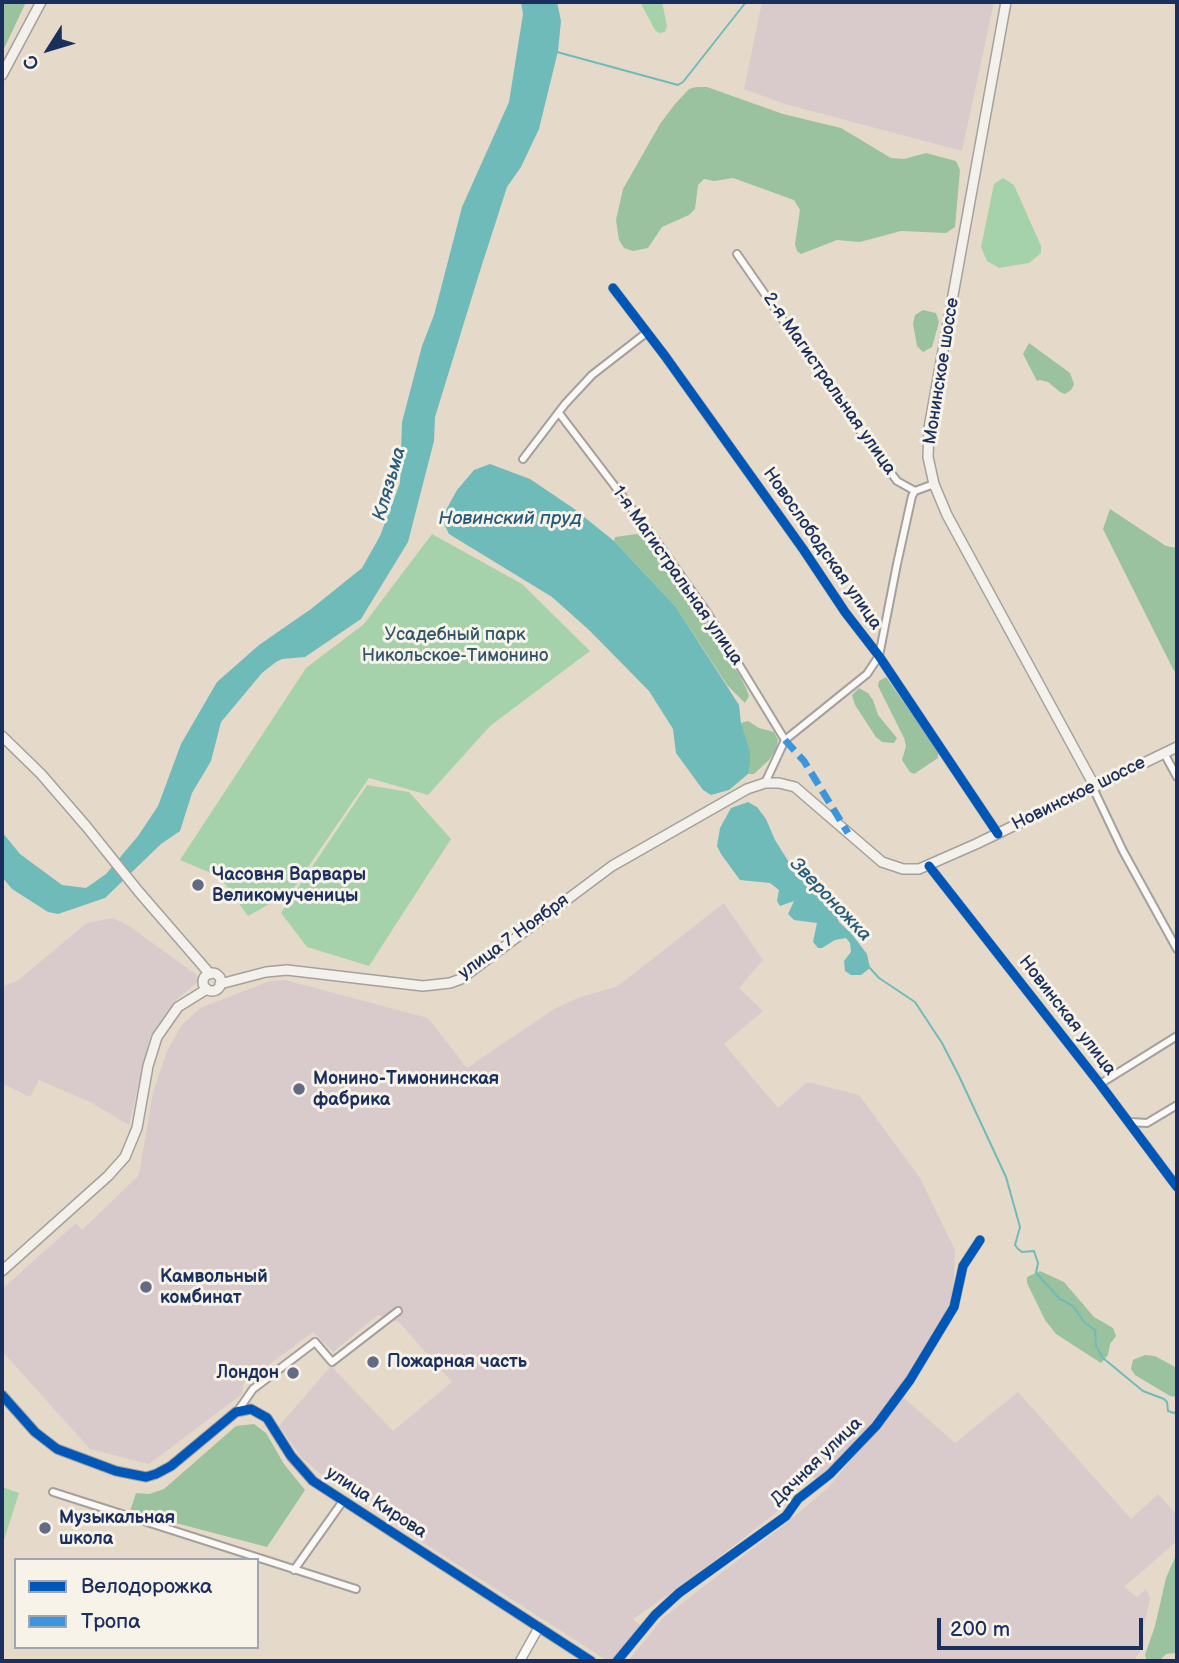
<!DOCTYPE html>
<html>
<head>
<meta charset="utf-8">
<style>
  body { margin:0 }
  #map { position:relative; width:1179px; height:1663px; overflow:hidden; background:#e5dac9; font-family:"Balsamiq Sans",sans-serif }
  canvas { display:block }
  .frame { position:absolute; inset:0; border:4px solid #1b2f5e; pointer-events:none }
  .legend { position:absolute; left:14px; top:1558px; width:245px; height:91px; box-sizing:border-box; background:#f7f3e8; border:2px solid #9fa5b1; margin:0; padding:9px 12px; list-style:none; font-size:21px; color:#1b2f5e }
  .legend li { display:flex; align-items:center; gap:14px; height:35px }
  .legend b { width:35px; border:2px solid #9fa5b1 }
  .north { position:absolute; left:14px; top:14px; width:70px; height:70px; -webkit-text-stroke:5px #f7f3e8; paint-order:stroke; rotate:233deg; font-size:19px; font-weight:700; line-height:28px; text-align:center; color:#1b2f5e }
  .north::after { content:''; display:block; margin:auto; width:24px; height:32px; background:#1b2f5e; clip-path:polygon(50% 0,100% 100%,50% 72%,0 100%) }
  .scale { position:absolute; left:937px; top:1618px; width:206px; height:32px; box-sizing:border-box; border:4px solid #1b2f5e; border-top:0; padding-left:9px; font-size:21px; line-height:24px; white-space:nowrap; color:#1b2f5e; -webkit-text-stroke:5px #f7f3e8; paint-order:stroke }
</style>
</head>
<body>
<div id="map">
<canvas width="1179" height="1663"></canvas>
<div class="frame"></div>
<ul class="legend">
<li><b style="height:9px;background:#0057b8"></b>Велодорожка</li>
<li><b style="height:9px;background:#3a97de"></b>Тропа</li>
</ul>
<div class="north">С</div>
<div class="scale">200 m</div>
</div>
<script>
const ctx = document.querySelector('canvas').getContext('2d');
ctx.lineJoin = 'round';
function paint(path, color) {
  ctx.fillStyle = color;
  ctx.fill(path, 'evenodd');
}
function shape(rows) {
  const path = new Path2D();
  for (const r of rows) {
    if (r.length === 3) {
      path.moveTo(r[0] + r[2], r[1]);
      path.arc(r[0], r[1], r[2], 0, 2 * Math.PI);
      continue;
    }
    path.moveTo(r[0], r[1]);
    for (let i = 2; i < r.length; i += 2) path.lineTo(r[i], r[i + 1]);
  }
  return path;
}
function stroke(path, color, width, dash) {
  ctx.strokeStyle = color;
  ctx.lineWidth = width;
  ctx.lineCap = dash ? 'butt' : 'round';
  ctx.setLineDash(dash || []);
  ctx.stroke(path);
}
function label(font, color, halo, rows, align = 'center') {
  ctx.font = font + ' "Balsamiq Sans",sans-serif';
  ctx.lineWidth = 6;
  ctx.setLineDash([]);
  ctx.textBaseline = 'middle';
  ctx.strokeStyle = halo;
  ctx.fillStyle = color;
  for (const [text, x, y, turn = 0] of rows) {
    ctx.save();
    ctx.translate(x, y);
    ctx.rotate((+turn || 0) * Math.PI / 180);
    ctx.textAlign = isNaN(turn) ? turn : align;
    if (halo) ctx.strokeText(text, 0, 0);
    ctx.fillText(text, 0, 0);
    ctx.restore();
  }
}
const industrial = shape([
  [762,2,994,2,962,151,785,104,744,89],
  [724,903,763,960,739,988,763,1011,724,1044,778,1108,806,1083,812,1083,859,1095,920,1178,955,1250,953,1299,906,1378,866,1432,861,1434,819,1479,804,1476,778,1499,778,1511,696,1575,633,1619,641,1626,612,1661,608,1661,391,1522,388,1510,329,1470,322,1475,302,1458,279,1426,331,1366,393,1431,452,1382,399,1322,378,1315,333,1352,313,1332,243,1384,242,1394,149,1464,90,1449,2,1351,2,1289,76,1223,82,1230,139,1175,153,1092,167,1051,182,1025,200,1008,270,981,285,980,428,1018,467,1068,554,1009,578,998,618,986],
  [113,918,129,926,198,976,198,982,177,999,150,1036,129,1125,90,1102,39,1080,30,1097,5,1085,2,1088,2,987,17,981,87,923],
  [1018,1392,1131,1519,1158,1494,1177,1515,1177,1541,1124,1587,1137,1597,1146,1589,1150,1598,1143,1631,1144,1645,1134,1661,628,1661,664,1617,785,1524,828,1488,903,1397,955,1443]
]);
const green = shape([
  [640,2,662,2,667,26,665,32,659,33,655,30],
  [1003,178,1014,185,1041,246,1041,253,1029,263,999,268,987,261,981,247,994,184],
  [432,534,522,584,590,651,490,726,428,795,369,778,291,892,248,916,220,877,180,860,306,668,364,624],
  [367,785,409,792,451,839,369,966,307,947,281,913],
  [2,1487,19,1493,2,1546]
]);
const forest = shape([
  [2,2,26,2,2,53],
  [696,87,707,87,783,114,841,128,891,158,904,159,926,153,956,161,960,170,955,227,946,233,901,231,860,242,837,240,801,254,797,251,795,244,800,210,794,200,733,178,714,181,704,179,698,185,695,209,689,215,662,227,648,248,633,251,624,248,619,240,616,220,623,189,660,124,675,104,689,89],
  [923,310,936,313,939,322,932,347,923,352,917,346,913,324,915,315],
  [1029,343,1070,373,1074,384,1071,390,1065,394,1060,392,1048,382,1040,380,1037,381,1023,354],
  [1110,509,1166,546,1177,548,1177,670,1174,671,1103,529],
  [637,534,650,544,712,631,720,651,739,674,746,688,749,696,745,703,727,685,676,607,614,541,615,537],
  [886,677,938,751,938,758,914,774,910,772,902,760,906,746,904,738,878,686,879,681],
  [859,688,868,693,873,700,878,715,897,738,894,743,882,742,876,737,855,705,852,695],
  [748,721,759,728,774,732,778,740,776,749,769,760,754,774,748,774,750,766,741,723],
  [1040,1271,1064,1282,1094,1317,1113,1328,1116,1336,1110,1344,1108,1355,1101,1363,1056,1334,1045,1320,1027,1283,1027,1277],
  [1145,1355,1155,1356,1177,1368,1177,1397,1170,1396,1135,1375,1131,1369,1133,1360],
  [254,1424,266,1433,284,1464,305,1490,267,1547,130,1511,136,1493,149,1494,164,1489,236,1426],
  [1177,1553,1177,1653,1166,1654,1159,1661,1147,1661,1145,1655,1155,1626,1166,1578]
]);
const water = shape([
  [521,2,557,2,561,21,558,51,539,129,521,167,507,187,479,274,435,417,434,441,408,542,361,619,305,657,282,659,276,662,262,673,221,722,211,761,192,793,180,831,161,844,105,898,58,914,48,912,12,889,2,877,2,832,20,854,62,885,86,888,106,874,138,836,158,806,181,744,217,682,259,645,311,609,362,568,380,536,400,483,402,422,422,346,434,315,462,207,509,102,523,14],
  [490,464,530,479,573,508,614,541,676,607,739,705,741,723,750,752,750,766,748,774,729,790,711,795,703,790,676,753,673,729,649,691,589,630,552,597,449,534,444,524,446,510,457,490,474,470],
  [748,802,757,807,766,819,775,840,797,875,814,892,830,899,834,904,839,922,851,933,867,954,870,968,861,975,851,975,845,971,844,961,851,952,850,943,846,938,835,940,822,948,818,948,813,942,817,923,794,920,788,914,794,901,780,906,777,901,779,890,770,883,740,880,721,854,717,846,720,828,731,808]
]);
const stream = shape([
  [557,52,678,85,683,82,746,2],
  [869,967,879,978,915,1002,942,1043,959,1076,1006,1177,1020,1227,1015,1245,1018,1249,1022,1252,1034,1251,1038,1263,1036,1273,1060,1299,1073,1306,1084,1322,1095,1330,1096,1346,1103,1358,1143,1391,1164,1399,1167,1402,1168,1411,1174,1413,1177,1411]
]);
const minor = shape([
  [737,254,858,428,897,481,915,491,934,484],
  [613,288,665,356,803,549,845,612,879,656,998,834],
  [559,413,652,535,708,614,785,740,765,783],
  [523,459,565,404,592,375,646,333],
  [785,740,867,674,879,656,897,564,912,496,915,491],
  [1164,753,1177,777],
  [1093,788,1123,851,1177,949],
  [929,866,1100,1084,1177,1187],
  [1100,1084,1177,1036],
  [1130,1122,1147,1123,1177,1105],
  [237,1412,253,1389,315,1342,332,1362,398,1311],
  [53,1492,356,1589],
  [294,1570,343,1501],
  [617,1661,655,1615,679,1593,786,1516,798,1499,830,1474,876,1426,910,1380,954,1307,963,1266,980,1240]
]);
const tertiary = shape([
  [2,1395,35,1432,57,1449,116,1471,146,1477,156,1474,171,1466,236,1412,251,1409,267,1418,291,1456,313,1481,591,1661],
  [520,1661,539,1627]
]);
const secondary = shape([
  [1006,2,929,428,928,457,934,484,947,515,1095,787],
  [2,75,41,2],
  [2,736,41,774,86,826,139,892,210,974],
  [212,982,9],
  [220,984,266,972,287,970,423,986,450,983,461,979,612,866,747,789,765,783,779,783,795,787,882,862,903,869,919,869,976,844,1177,747],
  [2,1271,108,1176,125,1157,137,1128,148,1066,157,1037,178,1007,207,989]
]);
const quiet = shape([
  [785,740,804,761,848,833]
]);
const cycleway = shape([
  [613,288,665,356,803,549,845,612,879,656,998,834],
  [929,866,1100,1084,1177,1187],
  [2,1395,35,1432,57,1449,116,1471,146,1477,156,1474,171,1466,236,1412,251,1409,267,1418,291,1456,313,1481,591,1661],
  [617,1661,655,1615,679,1593,786,1516,798,1499,830,1474,876,1426,910,1380,954,1307,963,1266,980,1240]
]);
const markers = [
  [198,885,7,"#626b83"],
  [299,1089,7,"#626b83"],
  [146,1287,7,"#626b83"],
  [373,1362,7,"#626b83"],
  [293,1373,7,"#626b83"],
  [45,1528,7,"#626b83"]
];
const streetNames = [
  ["Монинское шоссе",942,371,-81],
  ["2-я Магистральная улица",829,384,55],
  ["Новослободская улица",822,549,55],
  ["1-я Магистральная улица",677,576,55],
  ["Новинское шоссе",1079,794,-26],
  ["улица 7 Ноября",514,937,-36],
  ["Новинская улица",1067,1016,52],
  ["Дачная улица",817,1462,-44],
  ["улица Кирова",376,1503,33]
];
const parkNames = [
  ["Усадебный парк",455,635],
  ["Никольское-Тимонино",455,656]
];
const poiNames = [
  ["Часовня Варвары",212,875],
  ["Великомученицы",212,896],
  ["Монино-Тимонинская",313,1079],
  ["фабрика",313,1100],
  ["Камвольный",160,1277],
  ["комбинат",160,1298],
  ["Пожарная часть",387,1362],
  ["Лондон",279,1373,"right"],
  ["Музыкальная",59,1518],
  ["школа",59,1539]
];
const waterNames = [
  ["Клязьма",390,484,-74],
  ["Новинский пруд",510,519],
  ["Звероножка",830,900,46]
];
paint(industrial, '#d9cacc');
paint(green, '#a6d2ab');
paint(forest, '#9ac29f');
paint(water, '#6fbbba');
stroke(stream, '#6fbbba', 2);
stroke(minor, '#a4a09c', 10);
stroke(tertiary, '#a4a09c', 11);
stroke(secondary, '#a4a09c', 12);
stroke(minor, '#fbf9f7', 6);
stroke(tertiary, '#fbf9f7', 8);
stroke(secondary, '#f4f1ec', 9);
stroke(quiet, '#3a97de', 7, [14, 7]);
stroke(cycleway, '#0057b8', 9);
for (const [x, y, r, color] of markers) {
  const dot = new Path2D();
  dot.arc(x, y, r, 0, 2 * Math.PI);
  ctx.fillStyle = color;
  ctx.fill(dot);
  stroke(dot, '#f7f3e8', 2.5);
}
label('18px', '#1b2f5e', '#f7f3e8', streetNames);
label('18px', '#31566b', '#f7f3e8', parkNames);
label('bold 18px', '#1b2f5e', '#f7f3e8', poiNames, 'left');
label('italic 19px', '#275b7c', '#f7f3e8', waterNames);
</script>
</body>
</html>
